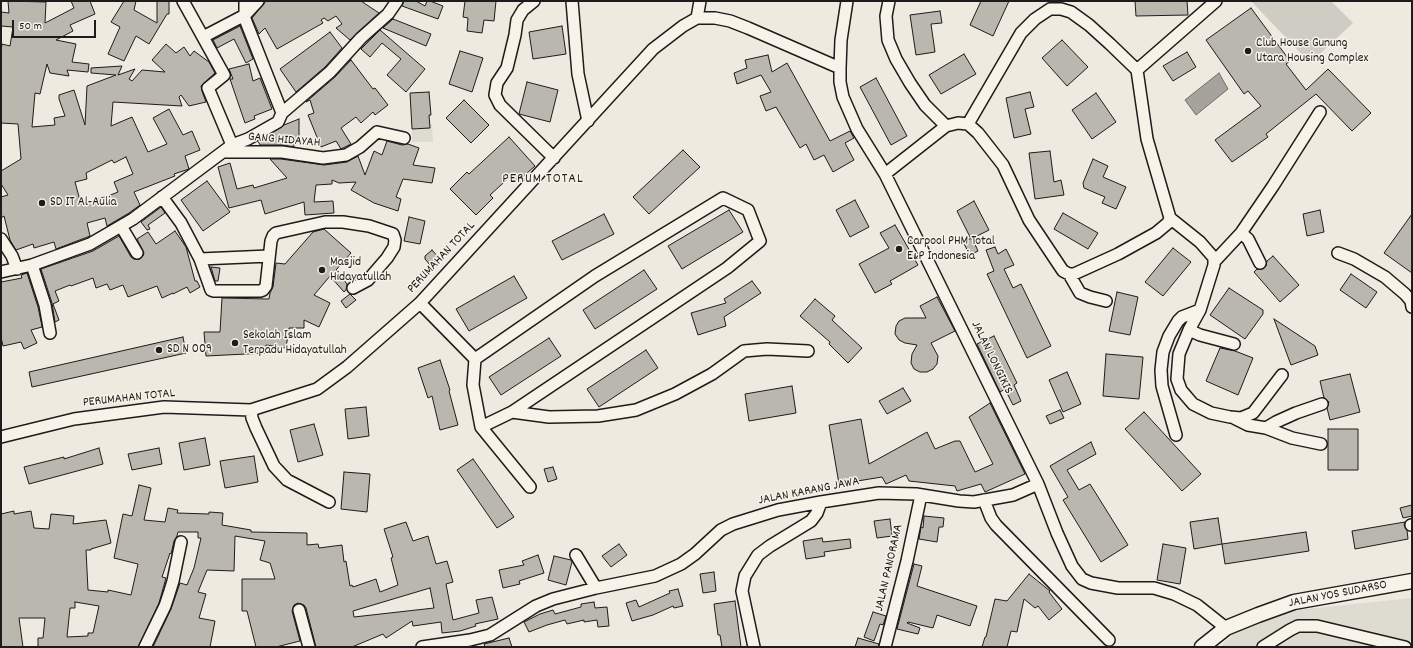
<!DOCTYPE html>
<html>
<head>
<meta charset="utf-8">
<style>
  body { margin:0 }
  #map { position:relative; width:1413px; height:648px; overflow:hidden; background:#eeeae0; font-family:Dekko,sans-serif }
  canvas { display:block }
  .frame { position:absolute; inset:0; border:2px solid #1c1c1c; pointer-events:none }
  .scale { position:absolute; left:12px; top:20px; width:84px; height:18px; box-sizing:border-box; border:2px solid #1c1c1c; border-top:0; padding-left:5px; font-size:12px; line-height:14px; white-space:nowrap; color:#1c1c1c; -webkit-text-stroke:3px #f7f3e8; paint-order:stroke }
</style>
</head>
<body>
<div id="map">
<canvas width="1413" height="648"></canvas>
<div class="frame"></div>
<div class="scale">50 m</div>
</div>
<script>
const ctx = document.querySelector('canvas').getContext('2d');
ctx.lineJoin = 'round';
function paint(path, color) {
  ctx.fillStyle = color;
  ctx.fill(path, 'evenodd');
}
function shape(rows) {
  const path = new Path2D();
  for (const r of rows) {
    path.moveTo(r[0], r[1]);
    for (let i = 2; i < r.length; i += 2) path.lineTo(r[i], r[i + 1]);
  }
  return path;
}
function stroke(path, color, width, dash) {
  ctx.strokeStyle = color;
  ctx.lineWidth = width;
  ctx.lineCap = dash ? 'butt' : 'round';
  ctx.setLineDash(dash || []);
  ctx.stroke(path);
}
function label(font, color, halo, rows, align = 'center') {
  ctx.font = font + ' Dekko,sans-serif';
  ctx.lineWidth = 3;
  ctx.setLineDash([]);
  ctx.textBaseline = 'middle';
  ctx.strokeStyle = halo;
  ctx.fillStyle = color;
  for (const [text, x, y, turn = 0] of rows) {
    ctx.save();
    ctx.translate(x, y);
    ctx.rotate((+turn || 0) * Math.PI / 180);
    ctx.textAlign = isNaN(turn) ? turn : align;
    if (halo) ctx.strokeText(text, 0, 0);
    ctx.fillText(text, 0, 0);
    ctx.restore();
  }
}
const built = shape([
  [412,124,432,124,433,142,412,142],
  [1412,598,1412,647,1220,647,1233,635,1287,611]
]);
const green = shape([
  [1251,1,1331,1,1353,23,1310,63]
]);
const water = shape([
  [1219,73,1228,89,1196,115,1185,100,1219,73]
]);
const building = shape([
  [8,1,46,2,45,23,72,9,74,8,71,1,90,1,95,14,70,25,73,31,56,40,76,44,72,62,89,64,88,72,67,70,69,76,50,73,47,64,40,94,35,93,32,127,55,125,54,118,65,116,59,99,59,95,74,90,85,125,87,86,116,75,91,73,91,68,122,66,118,75,135,69,129,79,132,81,142,70,165,72,152,60,166,44,176,53,184,47,190,56,194,51,209,62,215,73,201,86,202,91,206,102,189,106,181,95,179,97,182,106,113,102,111,126,132,117,148,152,167,144,153,118,169,109,183,135,192,131,200,150,185,156,189,169,174,174,175,176,134,192,140,205,129,213,107,226,105,218,87,223,90,236,56,249,54,242,34,248,33,244,16,250,10,240,4,216,1,218,1,197,8,195,1,184,1,171,21,159,18,124,1,123,1,51,2,44,10,46,13,27,1,26,1,12,9,13,8,1],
  [126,157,133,174,114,182,118,192,108,196,81,204,75,182,87,179,86,173,112,160,114,163,126,157],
  [124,1,136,1,134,10,157,23,157,1,169,1,169,14,167,14,149,44,136,36,124,61,108,54,120,27,111,22,124,1],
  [266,1,361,1,379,13,350,40,336,28,342,24,336,16,328,21,324,18,321,20,323,23,277,49,265,28,259,34,252,18,266,1],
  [404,1,416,1,425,6,427,1,430,1,443,6,438,19,402,6,404,1],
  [465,1,496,1,494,21,484,20,482,33,467,31,468,18,463,17,465,1],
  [981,1,1009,1,993,36,970,25,981,1],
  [1135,1,1187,1,1188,15,1136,16,1135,1],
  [1251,8,1290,61,1286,64,1306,90,1328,69,1371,113,1352,131,1316,94,1266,134,1268,137,1232,162,1215,140,1261,106,1248,91,1244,94,1206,40,1251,8],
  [940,11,942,23,931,24,935,52,916,55,910,15,940,11],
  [393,19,431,34,426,46,383,28,393,19],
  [240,26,253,59,246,63,234,39,217,48,213,40,240,26],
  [562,26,566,54,533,59,529,32,562,26],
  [380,30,425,69,406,92,387,75,401,59,382,43,370,57,361,49,380,30],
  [330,32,342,48,325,67,296,92,280,69,330,32],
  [1062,40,1088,67,1067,86,1042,58,1062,40],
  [460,51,483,58,472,92,449,84,460,51],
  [1187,52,1196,67,1173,81,1163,66,1187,52],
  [964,54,976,74,941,94,929,75,964,54],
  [768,55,772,72,787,63,830,141,850,131,854,138,845,143,854,160,833,172,824,155,814,160,806,144,800,148,776,107,766,111,760,96,771,92,761,75,737,84,734,73,747,68,745,60,768,55],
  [351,60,373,89,375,88,388,105,375,115,373,112,361,123,356,117,341,128,351,144,341,149,336,141,321,147,308,115,314,113,310,100,306,102,335,77,351,60],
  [249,64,253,81,260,78,272,109,254,116,255,119,245,123,230,79,233,79,229,69,249,64],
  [876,78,907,136,891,145,860,87,876,78],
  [527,82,558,90,550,122,519,114,527,82],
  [429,92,431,115,429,115,430,128,412,129,410,93,429,92],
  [1030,92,1034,107,1025,109,1031,134,1014,138,1006,98,1030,92],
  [1096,93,1116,122,1092,139,1072,110,1096,93],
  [464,100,489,125,471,143,446,118,464,100],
  [299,119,299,142,294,144,294,147,282,145,260,145,258,141,284,125,299,119],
  [509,137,535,166,518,181,512,175,490,195,493,198,476,215,450,189,467,172,469,174,509,137],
  [387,141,402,145,408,144,419,148,413,165,435,168,432,183,403,179,396,197,401,199,398,211,374,203,351,190,356,182,339,183,332,180,332,184,316,185,314,202,333,201,334,213,305,215,304,202,265,214,261,200,229,208,218,167,230,163,237,189,253,185,254,188,287,178,270,159,281,159,324,165,347,162,358,156,365,175,374,151,382,155,387,141],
  [683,150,700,167,649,214,633,197,683,150],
  [1050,151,1054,182,1061,180,1064,195,1035,199,1029,153,1050,151],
  [1093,159,1108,166,1103,177,1126,187,1116,209,1102,203,1105,197,1084,188,1083,183,1093,159],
  [207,181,230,212,203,231,181,200,207,181],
  [855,200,869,227,850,237,836,210,855,200],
  [974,201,989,230,971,239,957,211,974,201],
  [161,207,165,213,148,225,150,229,147,230,141,222,161,207],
  [729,210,743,232,682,269,668,246,729,210],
  [1320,210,1324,232,1307,236,1303,214,1320,210],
  [1063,213,1098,233,1088,249,1054,229,1063,213],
  [604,214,614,234,562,260,552,241,604,214],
  [1412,214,1412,273,1384,253,1412,214],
  [409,217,425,221,420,244,404,241,409,217],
  [895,225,918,265,890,281,892,284,875,293,859,264,889,248,880,233,895,225],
  [324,229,351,253,336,270,347,284,346,290,344,292,330,276,314,295,330,303,319,327,304,320,304,328,289,328,286,348,266,345,266,353,206,356,204,332,220,332,222,298,269,299,270,293,273,287,276,263,285,264,313,232,324,229],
  [175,231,186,247,195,281,197,281,200,287,190,293,187,287,173,294,173,293,162,298,157,286,128,297,123,285,110,290,107,284,96,288,93,278,71,286,70,285,55,291,59,301,53,304,59,320,55,322,52,303,41,269,93,251,119,236,131,257,134,259,140,259,143,256,144,253,137,239,148,232,156,244,175,231],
  [972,238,978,251,970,255,963,242,972,238],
  [995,247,998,254,1006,249,1014,265,1004,269,1013,288,1021,284,1051,346,1027,358,987,274,994,271,986,250,995,247],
  [1173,248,1191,262,1163,296,1145,282,1173,248],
  [432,250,439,258,430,265,425,259,425,256,432,250],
  [1273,256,1299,285,1280,302,1254,272,1257,269,1263,269,1266,266,1267,261,1273,256],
  [211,267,220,268,218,281,215,281,211,267],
  [644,270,657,289,595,329,583,310,644,270],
  [27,273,38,307,42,326,42,327,31,330,37,343,24,349,21,342,3,346,1,337,1,282,22,278,21,275,27,273],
  [1351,274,1377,292,1366,308,1340,290,1351,274],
  [514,276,527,298,469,331,456,309,514,276],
  [752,281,761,293,724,317,726,326,698,335,691,313,726,303,724,299,752,281],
  [1229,288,1263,310,1263,314,1245,339,1210,315,1229,288],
  [1117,292,1138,297,1130,335,1109,331,1117,292],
  [350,294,356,300,346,308,341,301,350,294],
  [937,297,955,331,931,343,938,356,937,364,933,369,927,372,920,372,914,369,911,363,912,354,917,345,905,343,899,340,895,334,896,326,899,321,905,318,926,318,920,306,937,297],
  [815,299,835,316,832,320,862,348,848,363,829,344,830,342,800,316,815,299],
  [1274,319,1315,346,1318,355,1291,365,1274,319],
  [994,336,1017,383,1014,385,1021,401,1013,405,1005,389,1000,392,977,344,994,336],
  [183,337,186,353,32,387,29,372,183,337],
  [549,338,561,356,501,395,489,377,549,338],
  [1220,348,1235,351,1253,358,1238,395,1206,381,1220,348],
  [646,350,658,368,599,407,587,389,646,350],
  [1106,354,1143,357,1139,399,1103,396,1106,354],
  [440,360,450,390,449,391,458,425,440,430,432,396,428,398,418,368,440,360],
  [1067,372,1081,404,1063,412,1049,380,1067,372],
  [1350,374,1360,412,1330,420,1327,408,1329,402,1324,398,1320,381,1350,374],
  [792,386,796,413,749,421,745,394,792,386],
  [903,388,911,401,887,414,879,401,903,388],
  [990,403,1025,474,985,492,981,484,957,491,955,486,909,481,906,475,886,484,882,477,839,484,829,425,861,419,869,464,927,432,935,449,955,441,960,441,975,472,993,464,969,417,990,403],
  [366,407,369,436,348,439,345,409,366,407],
  [1060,410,1064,418,1050,424,1046,416,1060,410],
  [1144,412,1201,474,1182,491,1125,429,1144,412],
  [314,424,323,455,298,462,290,430,314,424],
  [1328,429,1358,429,1358,470,1328,470,1328,429],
  [205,438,210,465,184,470,179,443,205,438],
  [1091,442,1096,454,1067,470,1079,490,1090,484,1128,545,1101,562,1063,500,1068,497,1050,466,1091,442],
  [99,448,103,464,29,484,24,467,64,457,64,459,99,448],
  [159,448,162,464,132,470,128,454,159,448],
  [254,456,258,482,225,488,220,461,254,456],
  [473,459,514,517,497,528,457,470,473,459],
  [553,467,557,479,548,482,544,469,553,467],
  [344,472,370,474,367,512,341,509,344,472],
  [139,485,151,488,144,520,165,522,168,508,178,510,177,513,209,514,209,512,223,513,222,525,251,530,251,532,307,533,307,545,318,544,319,548,342,545,344,562,346,561,350,586,352,585,353,587,376,579,380,592,398,585,391,558,393,557,384,529,406,522,413,541,428,536,436,564,447,561,453,582,446,584,453,620,479,613,476,600,492,597,498,619,475,624,476,626,460,631,442,633,441,622,413,626,412,621,386,638,383,634,352,647,316,647,306,608,304,605,298,603,294,605,292,611,300,641,276,647,256,647,247,611,242,611,242,579,275,579,270,563,260,560,265,541,235,536,234,571,207,570,198,592,206,594,199,618,215,621,210,647,153,647,171,609,180,583,187,585,194,568,201,538,198,538,198,532,178,532,177,536,174,541,171,554,170,553,162,577,166,578,159,603,138,647,38,647,38,638,43,638,45,618,19,618,23,647,1,647,1,514,14,511,14,514,31,511,34,528,49,529,51,514,74,516,73,524,106,520,111,543,91,549,91,550,86,550,88,590,108,592,108,590,131,595,138,564,114,558,123,514,132,516,139,485],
  [430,588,434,608,354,617,353,611,430,588],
  [75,602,99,606,93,633,88,633,88,636,67,637,70,608,75,608,75,602],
  [1412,505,1412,516,1403,518,1400,508,1412,505],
  [924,516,944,518,943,527,939,527,937,542,919,539,921,527,923,528,924,516],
  [1218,518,1222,544,1194,549,1190,522,1218,518],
  [890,519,892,536,877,538,874,521,890,519],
  [1405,522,1404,525,1407,530,1408,539,1355,549,1352,531,1405,522],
  [1306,532,1309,551,1225,564,1222,544,1306,532],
  [822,538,823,542,850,539,851,548,824,552,825,556,806,559,803,541,822,538],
  [619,544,627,555,611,567,602,556,619,544],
  [1163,544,1186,548,1180,584,1157,580,1163,544],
  [538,555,544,573,519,581,520,584,503,588,499,570,524,565,522,561,538,555],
  [554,556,571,560,572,562,566,585,548,580,554,556],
  [914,564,922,566,917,586,977,606,970,626,937,615,933,628,908,622,907,623,920,628,918,634,897,629,914,564],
  [714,572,716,591,703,593,700,574,714,572],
  [1029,574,1050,591,1049,592,1062,609,1049,620,1038,606,1035,608,1024,599,1017,632,1011,631,1007,647,982,647,985,637,986,637,995,599,1007,601,1029,574],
  [678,589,683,606,674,608,673,606,653,615,632,621,626,603,636,600,639,607,670,593,669,591,678,589],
  [735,601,741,647,722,647,720,635,718,635,714,604,735,601],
  [594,602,595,608,607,607,609,626,598,627,597,620,584,622,584,620,567,624,565,620,547,625,529,632,524,622,540,614,553,610,555,614,581,607,581,604,594,602],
  [873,612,886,616,883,625,880,624,874,641,864,637,873,612],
  [509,638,512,647,485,647,484,644,509,638],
  [858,638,879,644,878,647,855,647,858,638]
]);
const minor = shape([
  [183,1,224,75,208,88,232,145],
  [245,1,245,19,282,113],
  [534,1,523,10,517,20,515,35,507,68,497,83,495,95,500,105,554,158],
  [572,1,578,74,588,121],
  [847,1,841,40,840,68,840,82,843,97,857,129,885,174,1038,484,1057,533,1072,566,1082,579,1091,583,1118,588,1154,588,1174,594,1197,605,1226,628],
  [889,1,886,16,888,40,896,59,910,83,925,105,946,126],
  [697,18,700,1],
  [203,37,245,15,258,1],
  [1137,70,1216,1],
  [225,152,282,152,323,158,346,155,360,147,377,132,404,138],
  [885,174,946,126,958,123,968,124,978,133,1003,165,1029,220,1063,271,1069,274,1074,274,1118,254,1156,233,1168,223,1170,218,1147,139,1137,70,1110,44,1089,25,1071,12,1061,9,1050,9,1035,19,1021,33,968,124],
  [162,197,181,223,200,259,211,290,214,291,260,291,263,290,266,286,271,241,273,236,276,233,325,222,343,222,369,226,393,234,395,240,394,247,387,258,368,280,353,288],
  [1170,218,1200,242,1214,258,1214,265,1200,310,1189,330,1179,354,1177,379,1181,390,1193,404,1211,413,1230,417,1241,418,1253,413,1282,375],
  [121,226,137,253],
  [1241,233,1248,239,1260,263],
  [1,239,12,256,17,269],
  [1338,253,1354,259,1385,277,1405,294,1411,301,1412,307],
  [200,259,269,256],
  [1214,262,1241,233,1273,186,1320,112],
  [32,265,45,305,50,333],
  [1,272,32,265,90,244,133,219,232,145,248,139,278,122,282,113,330,72,361,38,388,14,397,1],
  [1069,274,1080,293,1090,297,1106,301],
  [420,303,475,359,473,385,481,427,530,487],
  [1189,330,1200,335,1234,344],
  [475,359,595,276,723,198,748,210,760,241,727,268,512,412,481,427],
  [251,410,252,418,256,428,274,466,287,480,329,502],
  [512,412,549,417,598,416,636,410,675,394,712,374,744,351,767,349,808,351],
  [1234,418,1248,425,1266,428,1276,422,1296,413,1322,404],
  [1266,428,1292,438,1321,444],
  [1176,435,1162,386,1161,370,1163,352,1169,336,1178,321,1182,317,1200,310],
  [1,437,74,419,164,407,251,410,317,389,347,367,420,303,653,49,683,26,697,18,715,18,730,21,748,28,840,68],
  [984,500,991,518,996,525,1109,640],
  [1411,525,1412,525],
  [576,555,596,588],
  [299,610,309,647],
  [145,647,165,606,169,594,173,581,181,542],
  [422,647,470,640,490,635,536,606,553,599,596,588,655,576,681,564,695,554,721,530,733,524,778,510,821,502,879,493,916,494,959,501,974,502,1013,495,1038,484],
  [754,647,742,591,745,576,758,555,770,546,811,521,817,513,821,502],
  [885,647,907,561,921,495],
  [1263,647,1290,630,1298,626,1317,626,1405,647]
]);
const major = shape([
  [1202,647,1226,628,1258,615,1294,602,1412,581]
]);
const markers = [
  [1248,51,4,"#1c1c1c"],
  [42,203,4,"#1c1c1c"],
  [899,249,4,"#1c1c1c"],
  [322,270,4,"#1c1c1c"],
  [235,343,4,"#1c1c1c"],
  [159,350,4,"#1c1c1c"]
];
const poiNames = [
  ["Club House Gunung",1256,44],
  ["Utara Housing Complex",1256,59],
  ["SD IT Al-Aulia",50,203],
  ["Carpool PHM Total",907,242],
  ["E&P Indonesia",907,257],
  ["Masjid",330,263],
  ["Hidayatullah",330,278],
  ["Sekolah Islam",243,336],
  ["Terpadu Hidayatullah",243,351],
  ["SD N 009",167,350]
];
const streetNames = [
  ["GANG HIDAYAH",284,141,5],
  ["PERUMAHAN TOTAL",442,258,-47],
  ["JALAN LONGIKIS",991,358,64],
  ["PERUMAHAN TOTAL",129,399,-6],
  ["JALAN KARANG JAWA",809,492,-11],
  ["JALAN PANORAMA",890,568,-77],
  ["JALAN YOS SUDARSO",1338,595,-11]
];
const neighbourhoodNames = [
  ["PERUM TOTAL",543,180]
];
paint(built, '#dedbd1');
paint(green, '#cfccc3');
paint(water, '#a6a39d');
stroke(water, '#6f6d69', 1);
paint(building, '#bab7af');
stroke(building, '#1c1c1c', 1);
stroke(minor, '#1c1c1c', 14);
stroke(major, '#1c1c1c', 17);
stroke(minor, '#f7f3e8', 11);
stroke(major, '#f7f3e8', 14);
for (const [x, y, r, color] of markers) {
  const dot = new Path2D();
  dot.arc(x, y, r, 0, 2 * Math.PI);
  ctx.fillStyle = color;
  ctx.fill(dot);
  stroke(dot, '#f7f3e8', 1.5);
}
label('13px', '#1c1c1c', '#f7f3e8', poiNames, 'left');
label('13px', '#1c1c1c', '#f7f3e8', streetNames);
ctx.letterSpacing = '1px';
label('14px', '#1c1c1c', '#f7f3e8', neighbourhoodNames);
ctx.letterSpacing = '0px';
</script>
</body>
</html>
